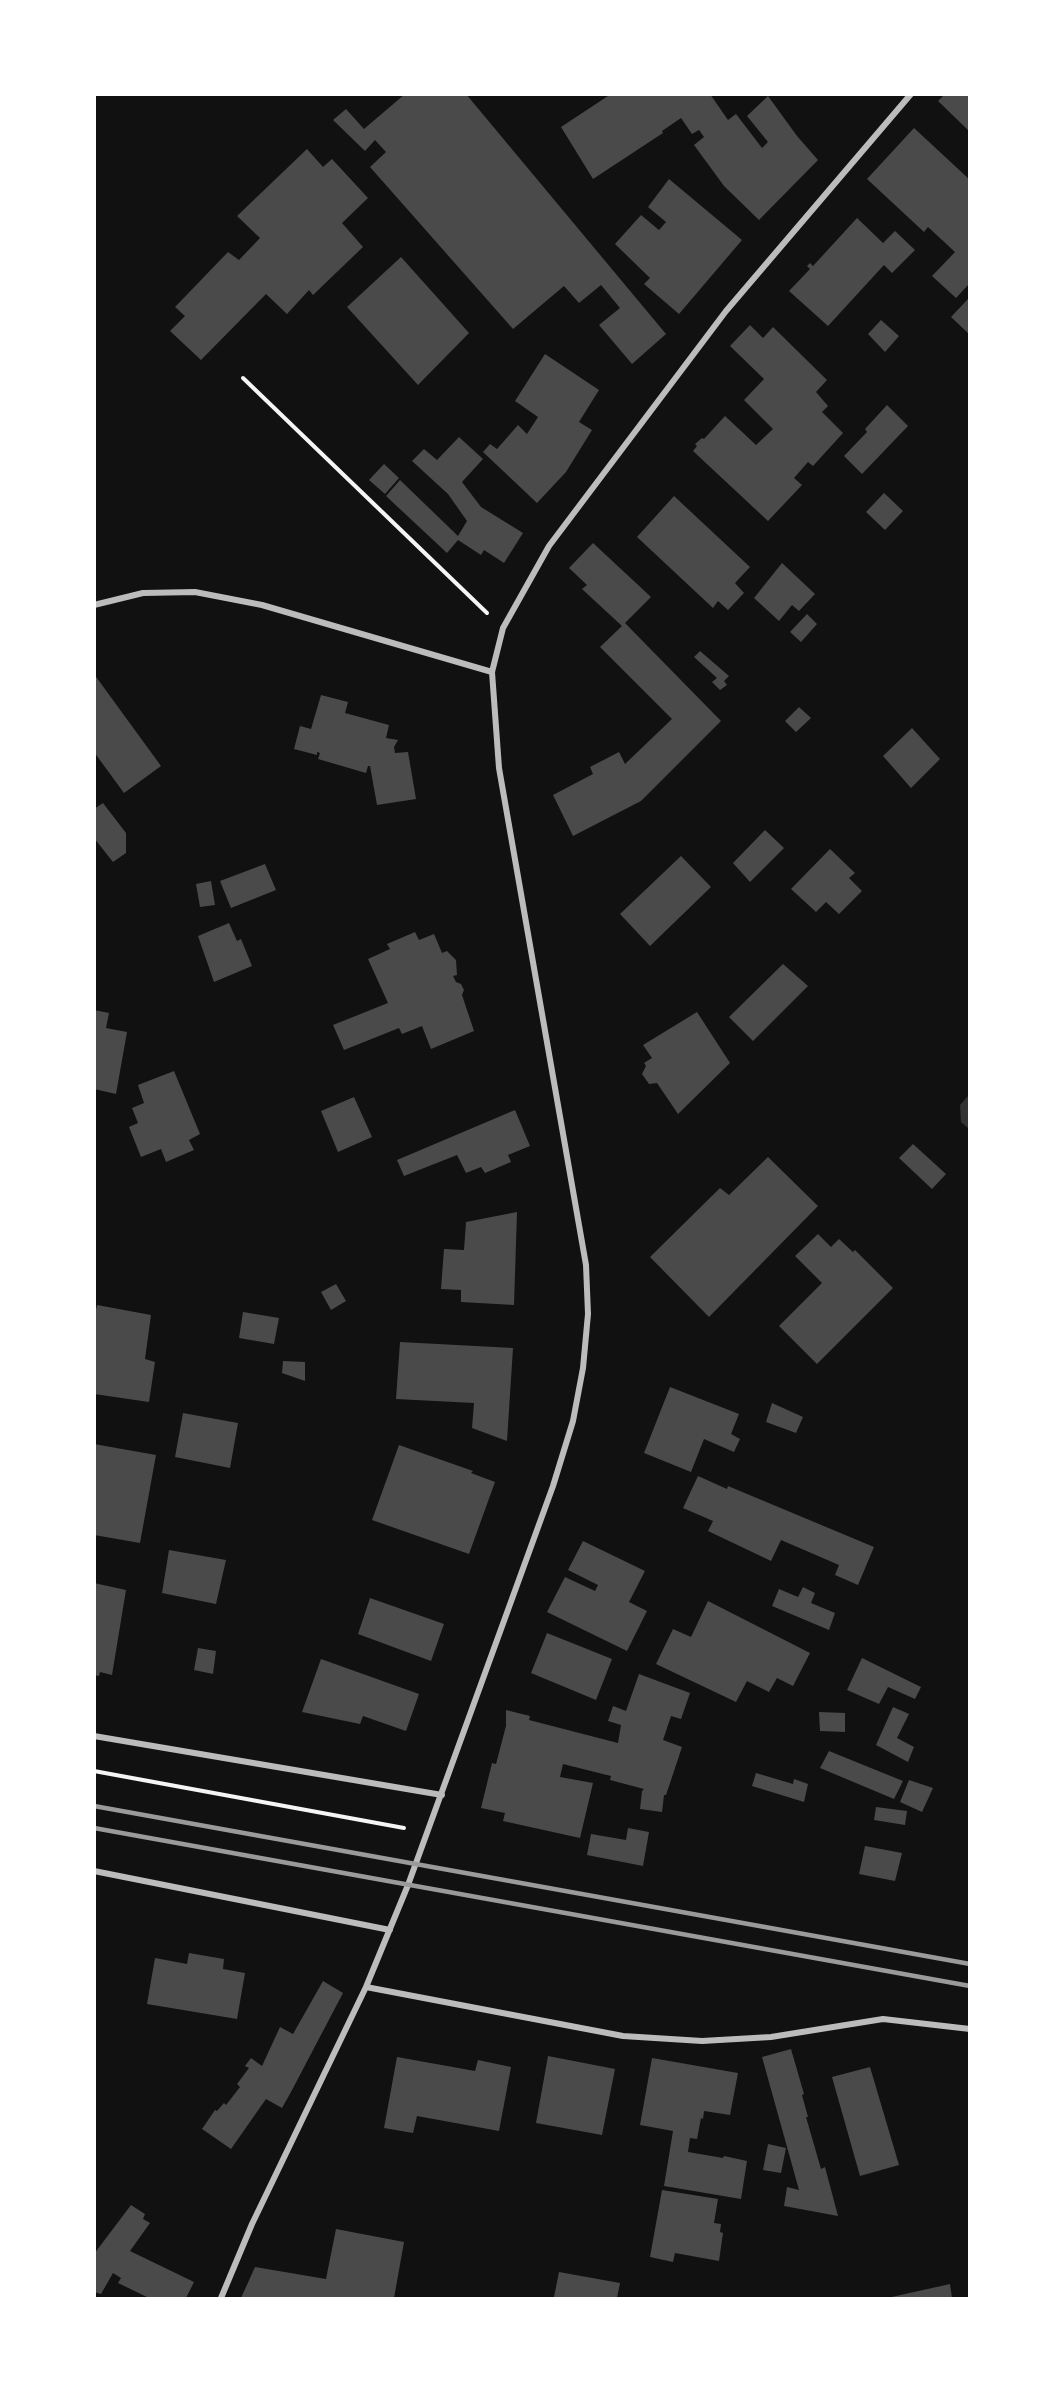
<!DOCTYPE html>
<html>
<head>
<meta charset="utf-8">
<style>
  body { margin:0 }
  #map { position:relative; width:1064px; height:2393px; overflow:hidden; background:#111; font-family:Signika,sans-serif }
  canvas { display:block }
  .frame { position:absolute; inset:0; border:96px solid #fff; pointer-events:none }
</style>
</head>
<body>
<div id="map">
<canvas width="1064" height="2393"></canvas>
<div class="frame"></div>
</div>
<script>
const ctx = document.querySelector('canvas').getContext('2d');
ctx.lineJoin = 'round';
function paint(path, color) {
  ctx.fillStyle = color;
  ctx.fill(path, 'evenodd');
}
function shape(rows) {
  const path = new Path2D();
  for (const r of rows) {
    path.moveTo(r[0], r[1]);
    for (let i = 2; i < r.length; i += 2) path.lineTo(r[i], r[i + 1]);
  }
  return path;
}
function stroke(path, color, width, dash) {
  ctx.strokeStyle = color;
  ctx.lineWidth = width;
  ctx.lineCap = dash ? 'butt' : 'round';
  ctx.setLineDash(dash || []);
  ctx.stroke(path);
}
const water = shape([
  [969,1095,969,1129,961,1122,960,1105]
]);
const building = shape([
  [405,94,466,94,666,334,632,364,599,325,620,308,601,285,579,303,564,286,513,329,370,167,386,152,375,140,365,151,333,120,346,109,364,129],
  [611,94,710,94,728,120,736,114,762,148,768,142,747,116,768,96,797,136,818,160,759,220,724,186,694,145,704,137,699,130,692,134,681,118,662,131,663,133,593,179,561,127],
  [945,94,969,94,969,131,938,101],
  [914,128,969,179,969,284,956,298,932,276,955,252,928,227,924,232,867,179],
  [307,149,323,167,332,159,368,198,342,223,363,247,313,295,309,290,287,314,266,294,201,360,170,331,185,316,175,307,228,252,239,260,260,238,237,216],
  [669,179,742,240,679,314,644,284,650,278,615,244,641,215,659,230,666,222,648,207],
  [857,218,883,243,895,231,915,250,892,273,884,265,828,326,789,291,810,269,807,266,810,263,813,266],
  [401,257,469,333,418,385,347,307],
  [968,299,969,301,969,334,951,317],
  [881,320,899,336,885,352,868,334],
  [750,325,763,338,773,327,827,380,816,392,828,406,822,412,843,433,813,466,808,462,794,478,802,485,768,521,693,451,697,446,695,444,702,438,704,439,725,416,756,445,773,429,744,400,764,379,730,346],
  [545,354,599,390,579,422,592,430,566,472,537,503,483,452,490,444,497,449,518,425,527,434,538,417,515,401],
  [887,405,908,426,862,474,844,456,867,432,865,429],
  [459,437,483,459,462,482,481,507,523,533,504,563,484,550,481,555,458,540,447,553,386,496,400,480,458,536,467,521,448,494,412,461,424,449,437,460],
  [384,464,399,478,385,494,369,480],
  [884,493,903,511,885,530,866,512],
  [674,496,750,567,735,583,744,593,728,610,718,601,713,608,637,537],
  [593,543,651,597,625,623,721,721,641,801,573,836,553,795,593,774,590,767,619,752,625,764,672,719,600,647,622,626,582,589,587,585,569,568],
  [782,563,815,594,799,611,792,605,779,621,754,598],
  [807,614,817,624,801,642,790,632],
  [700,651,729,676,724,681,727,685,720,690,712,682,717,678,694,657],
  [94,674,161,766,124,793,94,752],
  [321,695,348,702,345,713,389,725,386,738,398,740,394,747,395,753,408,752,416,799,377,805,370,766,368,766,366,773,318,759,320,753,317,752,317,755,294,749,300,726,311,729],
  [799,707,811,718,796,732,785,721],
  [912,728,940,759,911,788,883,756],
  [103,803,126,833,126,853,113,862,94,838,94,809],
  [765,830,784,848,750,882,733,863],
  [830,849,855,873,849,878,862,891,839,914,826,902,816,912,791,889],
  [681,856,711,887,650,946,620,914],
  [265,864,276,890,231,908,220,881],
  [211,881,215,905,200,907,196,884],
  [229,923,237,941,241,939,252,966,214,982,198,936],
  [415,932,419,940,434,934,442,953,447,951,456,960,457,975,453,976,456,982,461,984,464,990,462,995,474,1031,431,1049,422,1026,402,1034,399,1028,344,1050,333,1025,388,1003,368,959,390,949,387,944],
  [783,964,808,986,753,1041,729,1017],
  [94,1010,109,1013,106,1028,127,1032,116,1094,94,1089],
  [697,1012,730,1063,678,1114,657,1083,649,1084,642,1074,646,1066,644,1063,652,1058,643,1045],
  [174,1071,200,1134,189,1140,194,1150,166,1162,161,1149,141,1157,129,1127,138,1123,132,1108,144,1103,138,1085],
  [354,1097,372,1137,338,1152,321,1111],
  [515,1110,530,1146,508,1155,511,1162,485,1173,481,1167,466,1173,457,1155,404,1176,397,1160],
  [913,1144,946,1174,932,1189,899,1158],
  [768,1157,818,1206,709,1317,650,1257,720,1188,729,1195],
  [517,1212,514,1305,461,1302,461,1290,441,1289,444,1249,464,1250,466,1222],
  [818,1234,831,1247,839,1239,853,1252,855,1250,893,1288,817,1364,779,1326,822,1283,795,1256],
  [336,1284,346,1301,331,1310,321,1292],
  [97,1305,151,1315,145,1359,155,1362,149,1402,94,1394,94,1319],
  [243,1312,279,1318,274,1344,239,1338],
  [400,1342,513,1348,507,1441,472,1428,474,1403,396,1399],
  [283,1361,305,1362,305,1381,282,1373],
  [670,1387,739,1414,731,1434,740,1439,734,1452,704,1439,691,1472,644,1453],
  [772,1403,803,1417,796,1433,766,1422],
  [183,1413,238,1423,230,1468,175,1457],
  [94,1444,156,1455,140,1543,94,1535],
  [399,1445,473,1471,471,1473,495,1482,469,1554,372,1520],
  [698,1476,727,1489,728,1486,874,1547,858,1585,835,1575,839,1565,781,1540,771,1561,708,1531,713,1521,683,1508],
  [583,1541,645,1571,629,1602,647,1611,627,1651,547,1612,565,1577,595,1591,598,1585,568,1570],
  [169,1550,226,1560,216,1604,162,1593],
  [94,1583,126,1590,112,1675,100,1672,99,1676,94,1675],
  [803,1587,815,1593,811,1603,835,1613,829,1630,772,1606,779,1589,798,1597],
  [370,1598,444,1624,431,1661,358,1634],
  [708,1601,810,1653,793,1686,777,1678,769,1692,747,1681,736,1702,656,1664,673,1629,691,1637],
  [547,1633,612,1659,596,1700,531,1673],
  [198,1648,216,1651,213,1674,194,1670],
  [862,1658,921,1687,915,1699,888,1687,879,1704,847,1690],
  [321,1659,419,1694,406,1731,363,1716,360,1724,302,1712],
  [639,1674,690,1693,681,1719,671,1716,663,1740,682,1747,666,1795,664,1795,662,1812,640,1809,642,1791,644,1789,610,1780,611,1776,563,1764,560,1777,593,1783,580,1838,503,1821,505,1813,481,1808,492,1763,496,1764,506,1726,506,1710,530,1716,529,1720,618,1743,621,1725,608,1721,613,1706,626,1711],
  [893,1707,909,1714,897,1738,914,1747,908,1762,876,1745],
  [819,1712,845,1713,845,1732,820,1731],
  [829,1751,903,1781,894,1799,820,1768],
  [756,1773,793,1784,794,1779,808,1784,804,1802,752,1786],
  [909,1780,933,1788,922,1812,900,1802],
  [876,1807,907,1811,905,1825,874,1820],
  [628,1828,649,1832,643,1866,587,1855,591,1834,626,1840],
  [865,1846,902,1853,895,1881,859,1874],
  [189,1953,224,1959,223,1969,245,1973,237,2019,147,2004,155,1958,187,1964],
  [323,1981,343,1993,291,2092,282,2108,266,2099,231,2149,202,2129,215,2110,217,2111,224,2103,226,2105,240,2087,237,2084,249,2068,245,2066,251,2058,262,2066,280,2027,293,2034],
  [791,2049,804,2094,802,2095,808,2117,806,2117,821,2169,825,2167,838,2216,784,2206,787,2187,799,2190,762,2057],
  [548,2056,615,2069,602,2135,536,2123],
  [397,2057,475,2071,478,2060,511,2067,499,2131,417,2116,413,2133,384,2128],
  [652,2058,738,2073,730,2115,704,2111,703,2119,701,2118,697,2139,690,2138,688,2152,723,2158,724,2156,747,2161,741,2199,664,2186,673,2131,640,2125],
  [870,2067,899,2165,860,2176,832,2077],
  [768,2144,786,2148,781,2173,763,2170],
  [662,2190,718,2199,714,2223,721,2224,720,2232,723,2233,719,2261,675,2253,673,2262,650,2257],
  [131,2205,145,2214,143,2219,150,2223,130,2251,194,2282,186,2298,149,2298,118,2283,121,2278,113,2273,101,2294,94,2292,94,2254],
  [336,2229,404,2242,394,2298,307,2297,306,2298,241,2298,255,2267,326,2279],
  [559,2272,620,2283,617,2298,554,2297],
  [950,2284,952,2298,887,2298]
]);
const path = shape([
  [243,378,487,613],
  [94,1771,404,1828]
]);
const minor = shape([
  [94,605,143,593,195,592,262,605,492,672],
  [94,1736,442,1795],
  [94,1871,390,1930],
  [366,1987,623,2036,702,2041,771,2037,883,2019,970,2029],
  [221,2298,252,2224,366,1987,408,1885,553,1486,573,1421,583,1368,588,1314,586,1265,499,768,492,672,503,628,549,546,726,311,911,94]
]);
const rail = shape([
  [94,1806,970,1964],
  [94,1828,970,1986]
]);
paint(water, '#333');
paint(building, '#4a4a4a');
stroke(path, '#f5f5f5', 4);
stroke(minor, '#bcbcbc', 6);
stroke(rail, '#9a9a9a', 4.5);
</script>
</body>
</html>
